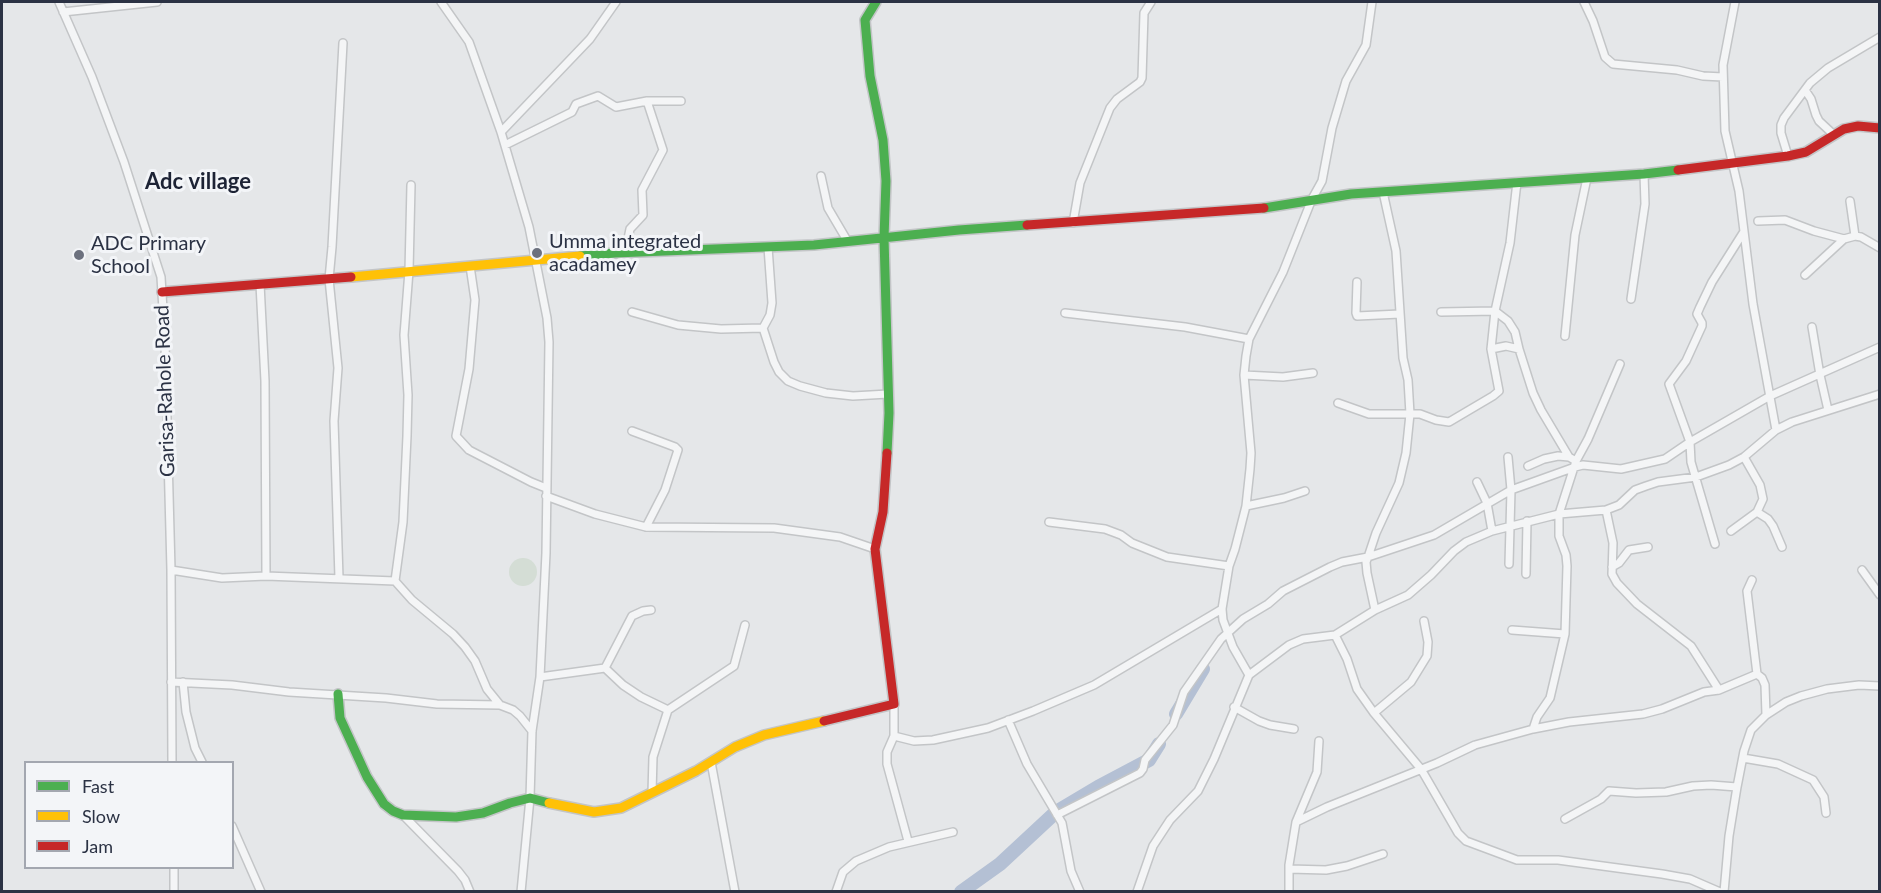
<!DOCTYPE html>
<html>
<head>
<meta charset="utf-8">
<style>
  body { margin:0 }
  #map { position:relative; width:1881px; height:893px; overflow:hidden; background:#e5e7e9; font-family:Lato,sans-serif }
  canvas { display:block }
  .frame { position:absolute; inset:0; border:3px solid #2b3244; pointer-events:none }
  .legend { position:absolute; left:24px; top:761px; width:210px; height:108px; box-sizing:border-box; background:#f3f5f8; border:2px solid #a3a7b0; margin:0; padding:8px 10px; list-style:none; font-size:18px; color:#2b3244 }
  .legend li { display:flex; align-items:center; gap:12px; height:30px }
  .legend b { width:30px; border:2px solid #a3a7b0 }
</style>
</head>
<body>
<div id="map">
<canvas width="1881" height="893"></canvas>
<div class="frame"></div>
<ul class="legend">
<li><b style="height:8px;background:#4caf50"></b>Fast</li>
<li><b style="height:8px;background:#ffc107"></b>Slow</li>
<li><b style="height:8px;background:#c62828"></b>Jam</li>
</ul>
</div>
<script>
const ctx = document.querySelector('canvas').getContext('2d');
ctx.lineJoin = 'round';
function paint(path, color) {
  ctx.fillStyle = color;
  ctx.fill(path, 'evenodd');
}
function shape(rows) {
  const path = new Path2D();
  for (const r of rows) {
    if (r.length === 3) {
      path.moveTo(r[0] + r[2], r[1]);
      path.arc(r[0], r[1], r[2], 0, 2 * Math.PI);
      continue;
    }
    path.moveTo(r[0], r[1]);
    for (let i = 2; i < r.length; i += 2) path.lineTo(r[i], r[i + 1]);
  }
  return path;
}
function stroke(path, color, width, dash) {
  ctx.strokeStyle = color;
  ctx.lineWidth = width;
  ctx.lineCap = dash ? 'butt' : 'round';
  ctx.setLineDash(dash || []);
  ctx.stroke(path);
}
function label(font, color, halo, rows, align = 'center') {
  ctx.font = font + ' Lato,sans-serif';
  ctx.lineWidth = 6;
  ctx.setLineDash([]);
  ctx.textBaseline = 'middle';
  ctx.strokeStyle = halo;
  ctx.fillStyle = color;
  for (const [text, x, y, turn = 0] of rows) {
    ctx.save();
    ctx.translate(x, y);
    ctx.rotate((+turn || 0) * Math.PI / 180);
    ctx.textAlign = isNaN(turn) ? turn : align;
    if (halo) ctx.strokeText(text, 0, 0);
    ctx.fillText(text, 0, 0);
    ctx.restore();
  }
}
const green = shape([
  [523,572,14]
]);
const river = shape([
  [1176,714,1203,669],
  [961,892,1000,864,1056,812,1098,787,1149,760,1159,744]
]);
const street = shape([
  [59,2,92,77,124,162,161,277,165,343,171,570,172,762],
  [441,2,469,42,501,132,529,227,547,318,549,342,546,553,540,677,532,731,530,798,521,892],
  [1584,2,1593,21,1605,57,1613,64,1677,70,1703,76,1723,77],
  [1735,2,1723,65,1725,131,1739,191,1753,304,1776,430],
  [63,12,157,2],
  [1805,90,1811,99,1816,115,1819,121,1834,135],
  [647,101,681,101],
  [501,132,590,39,616,2],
  [505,145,572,112,576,104,598,96,616,107,647,101,663,150,642,190,643,215,630,229,625,253],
  [1788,156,1781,133,1781,125,1784,118,1810,83,1828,68,1880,37],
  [821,176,828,208,848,242],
  [411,185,409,271,404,335,408,395,407,436,403,522,395,581,412,600,453,634,465,647,475,661,487,689,500,705],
  [1383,192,1396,251,1403,358,1408,380,1410,414,1406,453,1399,483,1376,533,1368,557,1434,535,1511,490,1575,467,1583,465,1621,469,1665,459,1690,442,1770,396,1880,347],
  [1850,201,1855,236],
  [1758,221,1785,220,1814,231,1844,239],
  [1073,223,1080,183,1110,108,1117,99,1140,82,1142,78,1144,13,1151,2],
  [470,266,475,300,469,369,456,436,469,450,531,482,546,488],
  [1805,275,1844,239,1855,236,1861,237,1880,248],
  [1357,282,1356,313,1357,316,1400,314],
  [260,284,265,381,266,576],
  [1631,299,1645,204,1644,174],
  [632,312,678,325,721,329,763,328,770,315,772,303,768,247],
  [1441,312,1495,311,1508,321,1515,332,1519,349],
  [1065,313,1185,327,1249,339],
  [1812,327,1820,375,1828,410],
  [763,328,774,362,779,372,788,381,800,386,826,393,853,396,888,394],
  [1565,336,1575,235,1587,178],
  [1491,349,1506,346,1519,349,1533,393,1541,410,1569,457,1576,461],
  [1244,375,1283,377,1313,373],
  [1338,403,1369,414,1420,414,1436,420,1449,422,1493,396,1499,391,1491,349,1495,311,1510,243,1517,182],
  [632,431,675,447,678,450,665,490,646,527],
  [1508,457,1511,490,1509,564],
  [1528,466,1544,459,1558,456,1569,457],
  [1477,482,1487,503,1492,531],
  [546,496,595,514,646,527,774,528,840,537,875,549],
  [1246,506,1284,498,1305,491],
  [1606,510,1613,543,1612,574,1617,583,1637,604,1691,646,1719,690],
  [1757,512,1768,519,1773,526,1782,547],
  [1049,522,1105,529,1121,535,1132,543,1167,557,1229,566],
  [1731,531,1757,512,1763,499,1760,485,1744,457],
  [1715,544,1691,462,1690,442,1669,384,1686,361,1702,326,1702,323,1697,314,1700,307,1712,282,1743,233],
  [1612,567,1619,563,1629,550,1648,547],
  [171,570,222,578,266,576,395,581],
  [1862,570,1880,595],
  [1526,574,1527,521],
  [339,578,334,421,338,368,329,279,332,247,343,43],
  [1752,580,1747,591,1757,674],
  [1512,630,1565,634],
  [1335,635,1347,659,1357,689,1374,713,1421,769,1458,833,1466,841,1517,860,1558,860,1662,874,1690,879,1720,892],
  [605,668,632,616,643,611,651,610],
  [1249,675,1233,647,1223,620,1222,609,1229,566,1235,549,1246,506,1250,469,1251,453,1244,375,1246,356,1249,339,1283,272,1312,199,1322,181,1332,128,1346,81,1366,45,1372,2],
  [540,677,605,668,623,685,641,697,668,710,653,757,652,793],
  [171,682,232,685,289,692,386,698,437,704,500,705,513,710,520,716,532,731],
  [183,682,186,712,195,748,202,762],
  [894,704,894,736,887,752,887,764,908,841],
  [1234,707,1259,721,1270,725,1294,729],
  [668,710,734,666,745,625],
  [1374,713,1411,682,1427,656,1428,642,1424,621],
  [1008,720,1027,764,1062,823,1071,871,1080,892],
  [1533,729,1537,717,1550,698,1565,634,1567,566,1566,555,1559,536,1559,514,1576,461,1588,439,1620,364],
  [894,736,914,741,933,740,988,728,1033,711,1094,685,1222,609],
  [1743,758,1778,764,1813,780,1824,797,1826,813],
  [711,762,735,892],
  [403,815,458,871,465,880,470,892],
  [1057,815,1140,773,1143,769,1145,760,1173,725,1184,692,1221,639,1243,619,1268,604,1283,591,1330,567,1342,562,1368,557,1366,562,1367,573,1375,610],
  [1565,819,1601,799,1609,791,1636,793,1666,792,1693,786,1711,785,1737,787],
  [1296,822,1317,772,1319,741],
  [232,826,261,892],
  [174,868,174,892],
  [1289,869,1326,870,1347,866,1383,854],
  [836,892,843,872,856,861,889,847,953,832],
  [1137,892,1153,846,1170,820,1198,791,1214,759,1249,675,1289,645,1303,639,1335,635,1375,610,1408,595,1431,575,1454,551,1466,542,1492,531,1559,514,1606,510,1619,505,1635,490,1646,486,1658,482,1696,477,1729,465,1744,457,1776,430,1792,422,1880,394],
  [1289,892,1289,865,1296,822,1327,807,1437,763,1475,745,1533,729,1569,722,1643,714,1662,709,1704,692,1719,690,1757,674,1762,678,1765,685,1766,715],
  [1724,892,1729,836,1737,787,1744,751,1751,730,1766,715,1786,702,1801,696,1827,689,1859,685,1880,686]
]);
const fast = shape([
  [876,2,865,20,870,76,883,140,886,181,884,238,889,413,887,453],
  [1264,208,1351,194,1644,174,1678,170],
  [580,256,615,253,814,245,959,230,1027,225],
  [338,694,340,718,367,777,384,804,393,811,403,815,456,817,483,813,510,803,530,798,549,803]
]);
const slow = shape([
  [351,277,580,256],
  [549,803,594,812,621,808,696,771,735,747,764,735,824,721]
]);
const jam = shape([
  [1678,170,1788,156,1806,152,1844,129,1858,126,1880,128],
  [1027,225,1264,208],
  [162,292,351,277],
  [824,721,894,704,875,549,883,512,887,453]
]);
const markers = [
  [537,253,6,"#6c717e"],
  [79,255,6,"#6c717e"]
];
const poiNames = [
  ["Umma integrated",549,242],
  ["acadamey",549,265],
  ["ADC Primary",91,244],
  ["School",91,267]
];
const streetNames = [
  ["Garisa-Rahole Road",165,391,-92]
];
const quarterNames = [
  ["Adc village",198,182]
];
paint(green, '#d4ddd5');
stroke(river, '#b4c0d4', 14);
stroke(street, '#c3c5c7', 10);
stroke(fast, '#c3c5c7', 12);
stroke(slow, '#c3c5c7', 12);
stroke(jam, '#c3c5c7', 12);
stroke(street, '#f4f5f6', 7);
stroke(fast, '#4caf50', 9);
stroke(slow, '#ffc107', 9);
stroke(jam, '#c62828', 9);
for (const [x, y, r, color] of markers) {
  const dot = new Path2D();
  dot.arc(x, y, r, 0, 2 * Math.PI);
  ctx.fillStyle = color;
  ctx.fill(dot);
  stroke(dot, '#f3f5f8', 2);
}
label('20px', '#2b3244', '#f3f5f8', poiNames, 'left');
label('20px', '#2b3244', '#f3f5f8', streetNames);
label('bold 22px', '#1d2335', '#f3f5f8', quarterNames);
</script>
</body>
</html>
